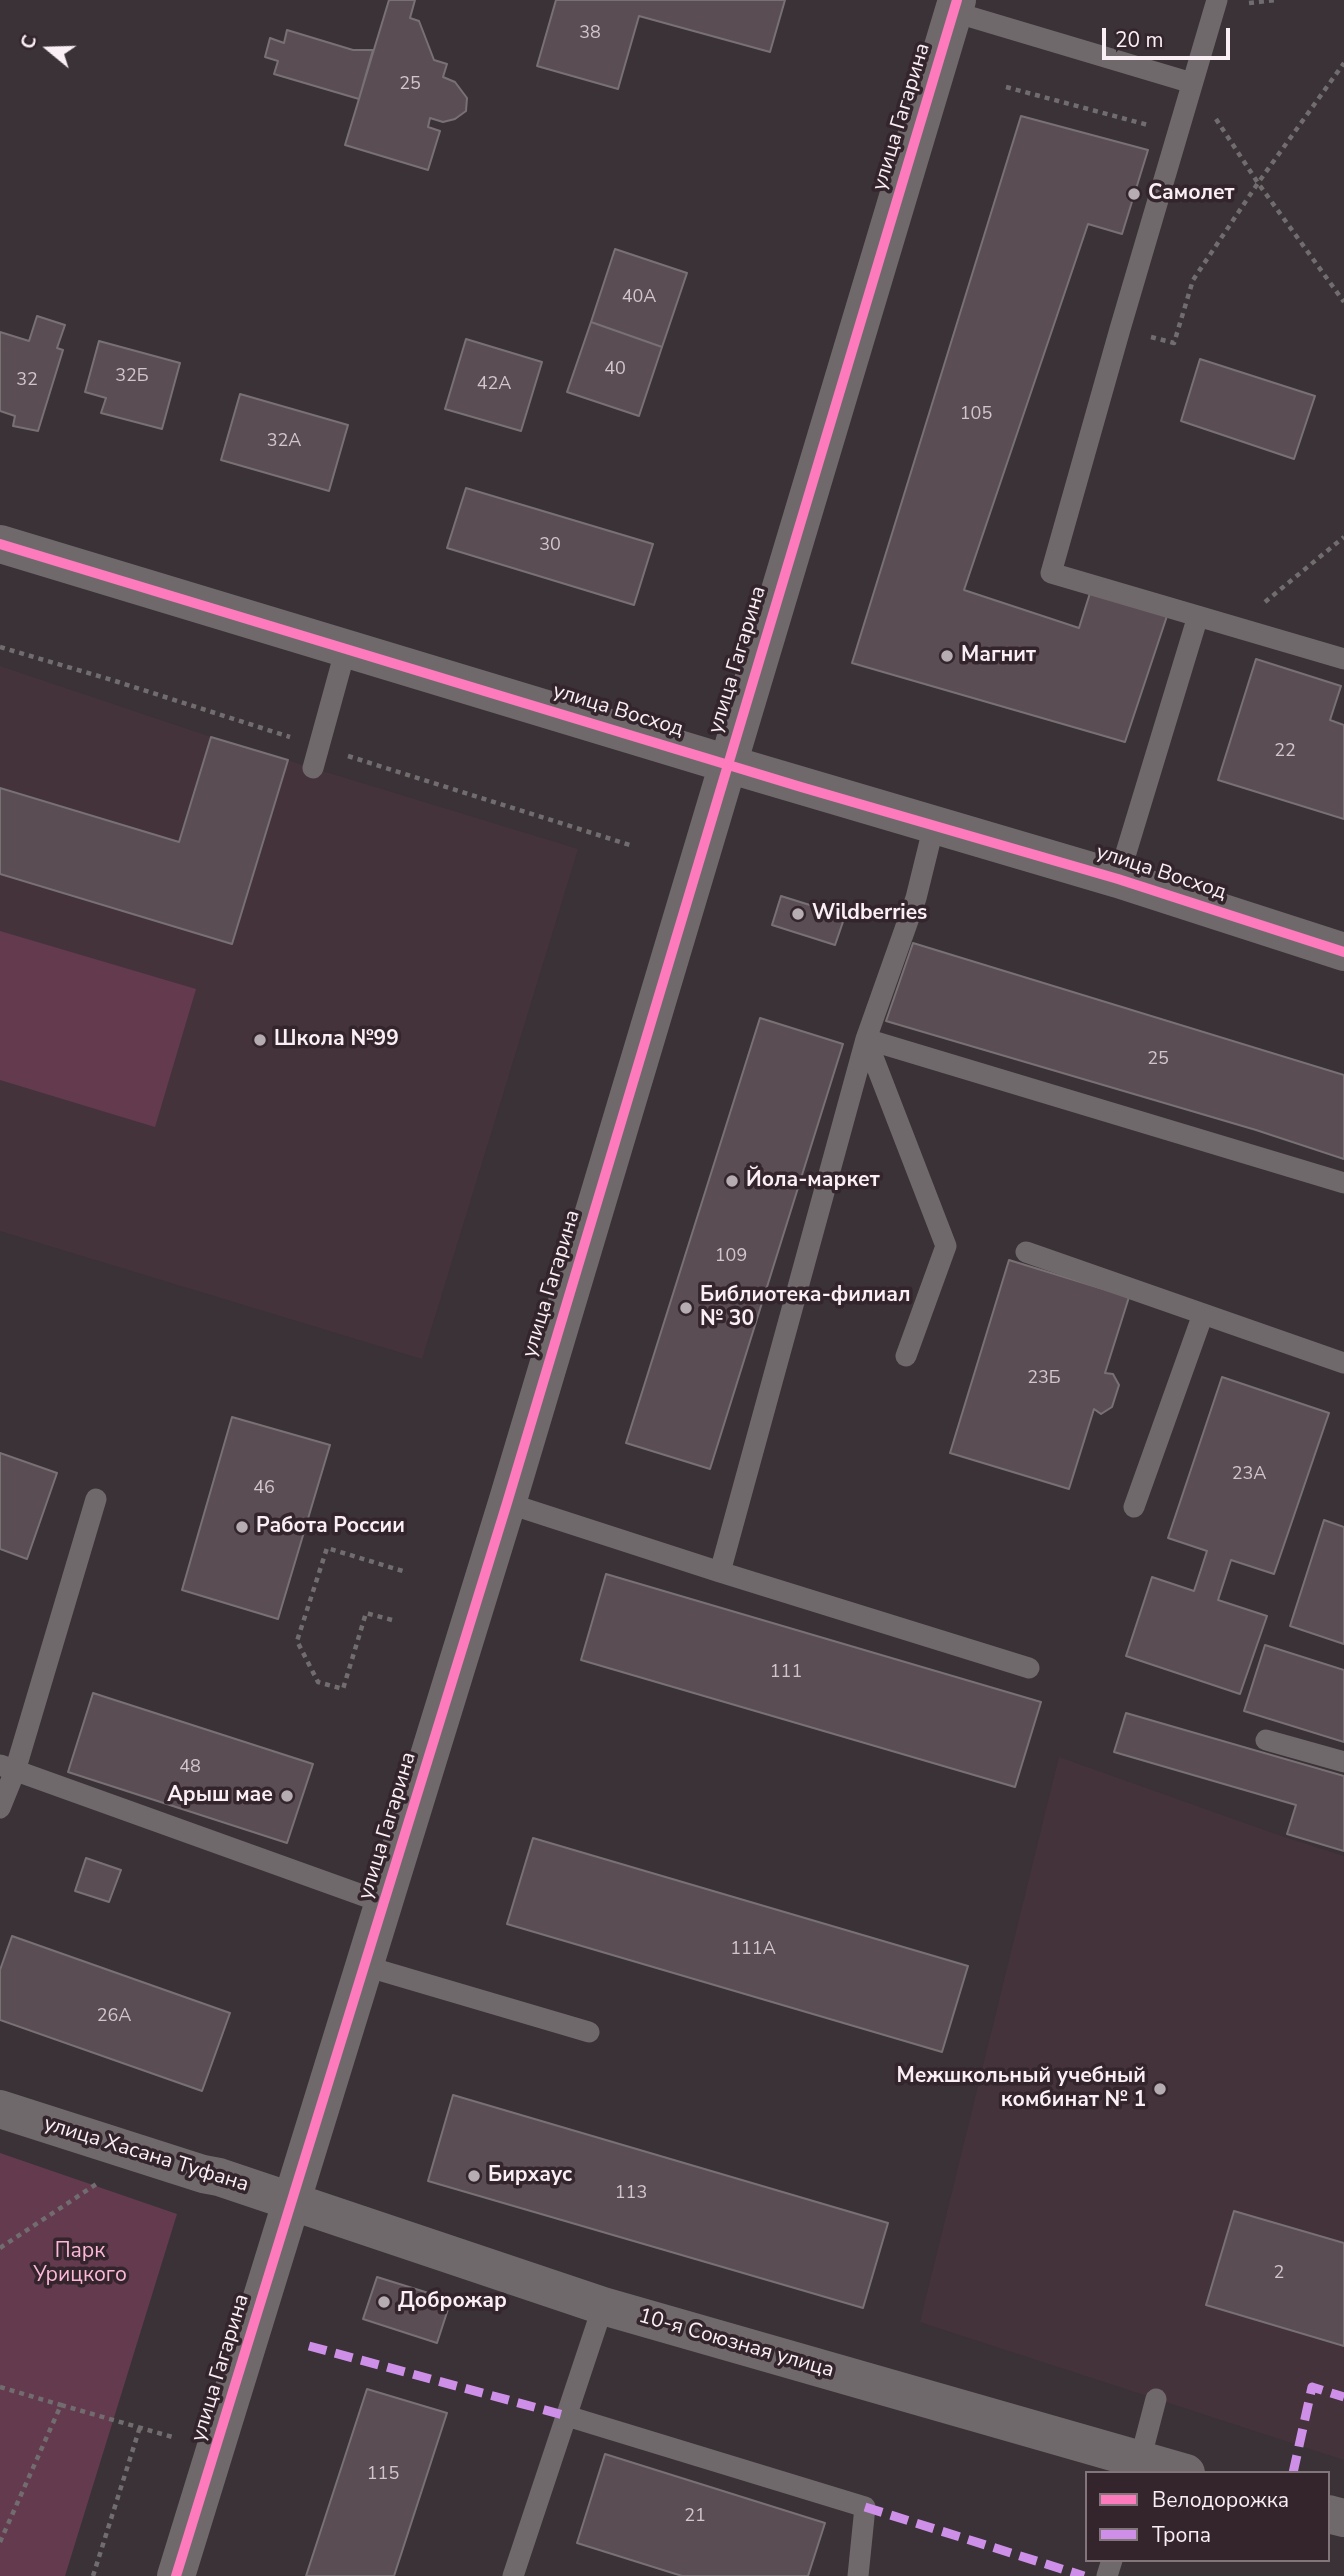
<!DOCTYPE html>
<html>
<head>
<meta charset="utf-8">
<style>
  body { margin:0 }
  #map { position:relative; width:1344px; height:2576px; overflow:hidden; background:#3a3236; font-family:"Nunito Sans",sans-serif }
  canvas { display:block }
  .legend { position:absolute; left:1085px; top:2471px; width:245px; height:91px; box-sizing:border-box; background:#33252b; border:2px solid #82767b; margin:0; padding:9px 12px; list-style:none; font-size:21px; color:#f9eff4 }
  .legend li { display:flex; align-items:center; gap:14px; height:35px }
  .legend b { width:35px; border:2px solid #82767b }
  .north { position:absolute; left:14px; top:14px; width:70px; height:70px; -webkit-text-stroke:5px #33252b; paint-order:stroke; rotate:289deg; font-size:19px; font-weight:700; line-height:28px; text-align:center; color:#f9eff4 }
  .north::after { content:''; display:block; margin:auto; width:24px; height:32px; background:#f9eff4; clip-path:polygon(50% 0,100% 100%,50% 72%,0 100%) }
  .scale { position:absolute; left:1102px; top:28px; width:128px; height:32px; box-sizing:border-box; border:4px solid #f9eff4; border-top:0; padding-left:9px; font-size:21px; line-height:24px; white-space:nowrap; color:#f9eff4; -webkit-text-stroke:5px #33252b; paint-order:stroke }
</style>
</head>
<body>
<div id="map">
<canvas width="1344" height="2576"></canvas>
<ul class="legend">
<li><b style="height:9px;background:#fd7abc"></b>Велодорожка</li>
<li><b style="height:9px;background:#ce8fe9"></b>Тропа</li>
</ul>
<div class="north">С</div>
<div class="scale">20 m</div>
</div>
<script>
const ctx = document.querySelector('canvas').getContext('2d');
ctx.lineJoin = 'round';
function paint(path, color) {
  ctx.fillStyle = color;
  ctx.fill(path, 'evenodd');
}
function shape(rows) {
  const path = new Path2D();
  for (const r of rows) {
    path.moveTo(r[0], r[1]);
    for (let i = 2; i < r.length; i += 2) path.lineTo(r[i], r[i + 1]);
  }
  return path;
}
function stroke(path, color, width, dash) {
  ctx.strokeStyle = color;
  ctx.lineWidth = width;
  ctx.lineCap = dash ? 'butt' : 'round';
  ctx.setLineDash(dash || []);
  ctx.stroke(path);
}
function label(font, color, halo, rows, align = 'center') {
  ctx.font = font + ' "Nunito Sans",sans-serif';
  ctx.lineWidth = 7;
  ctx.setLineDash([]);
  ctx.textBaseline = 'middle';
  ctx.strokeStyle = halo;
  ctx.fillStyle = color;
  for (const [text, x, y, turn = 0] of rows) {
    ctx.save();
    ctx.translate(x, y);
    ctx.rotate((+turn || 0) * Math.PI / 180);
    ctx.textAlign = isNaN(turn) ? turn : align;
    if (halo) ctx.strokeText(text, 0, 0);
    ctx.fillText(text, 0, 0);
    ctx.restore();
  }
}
const built = shape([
  [0,666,211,737,578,849,422,1359,0,1231],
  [1059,1757,1281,1836,1344,1856,1344,2460,920,2322]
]);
const green = shape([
  [0,931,196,989,155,1127,0,1080],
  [0,2153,177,2214,65,2576,0,2576]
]);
const building = shape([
  [389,0,415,0,410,18,419,21,434,60,447,64,443,77,455,82,467,98,466,111,455,119,443,122,430,118,428,127,440,131,428,170,345,145,389,0],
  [556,0,785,0,770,52,639,16,618,89,537,66,556,0],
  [287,30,353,50,373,50,359,99,274,74,278,61,265,57,270,38,284,43,287,30],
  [1021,116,1148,150,1122,234,1088,224,964,590,1079,628,1090,593,1168,613,1125,742,852,663,1021,116],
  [615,249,687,273,662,347,591,322,615,249],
  [37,316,65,325,57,348,63,350,38,431,13,426,15,416,0,411,0,332,29,341,37,316],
  [591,322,662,347,639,416,567,392,591,322],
  [466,339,542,362,521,431,445,409,466,339],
  [99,341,180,363,162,429,101,413,106,398,85,392,99,341],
  [1200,359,1315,396,1294,459,1181,421,1200,359],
  [240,394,348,425,329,491,221,460,240,394],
  [466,488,653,544,634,605,447,548,466,488],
  [1256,659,1341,686,1330,720,1344,725,1344,819,1218,780,1256,659],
  [211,737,288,760,232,944,0,874,0,788,179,842,211,737],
  [781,896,845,916,835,945,772,925,781,896],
  [913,943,1344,1075,1344,1159,1256,1130,886,1021,913,943],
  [760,1018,843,1044,710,1469,626,1443,760,1018],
  [1009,1260,1129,1297,1105,1373,1113,1374,1119,1385,1112,1407,1101,1414,1094,1409,1069,1489,950,1453,1009,1260],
  [1222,1377,1329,1413,1274,1574,1231,1560,1218,1600,1267,1616,1240,1694,1126,1656,1152,1577,1194,1591,1207,1551,1168,1538,1222,1377],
  [232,1417,330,1445,278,1619,182,1590,232,1417],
  [0,1453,57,1473,27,1559,0,1549,0,1453],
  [1324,1520,1344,1527,1344,1644,1290,1626,1324,1520],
  [606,1574,1041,1702,1015,1787,581,1660,606,1574],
  [1265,1645,1344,1670,1344,1742,1244,1711,1265,1645],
  [93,1693,313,1764,287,1843,68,1772,93,1693],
  [1126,1713,1344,1776,1344,1851,1287,1834,1296,1805,1114,1752,1126,1713],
  [533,1838,968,1966,942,2052,507,1924,533,1838],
  [86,1858,121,1870,109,1902,75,1891,86,1858],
  [12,1936,230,2013,202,2091,0,2020,0,1970,12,1936],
  [453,2095,888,2223,863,2308,428,2181,453,2095],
  [1234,2211,1344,2243,1344,2346,1206,2305,1234,2211],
  [377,2277,451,2300,437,2343,363,2319,377,2277],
  [367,2389,447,2413,394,2576,306,2576,367,2389],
  [605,2454,825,2523,808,2576,682,2576,577,2543,605,2454]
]);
const path = shape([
  [1249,3,1276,0],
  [1006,87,1148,125],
  [1216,119,1258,183,1344,302],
  [1151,337,1174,343,1193,280,1258,183,1344,63],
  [1265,602,1344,537],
  [0,647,112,680,290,737],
  [348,756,630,845],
  [392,1620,366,1613,343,1689,318,1682,297,1641,327,1548,406,1572],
  [0,2248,98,2183],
  [0,2387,61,2405],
  [0,2542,61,2405,176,2438],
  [93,2576,140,2427]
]);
const service = shape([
  [1217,0,1120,329,1051,573,1344,659],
  [954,12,1192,83],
  [313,768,346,648],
  [934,825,916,898,866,1039,720,1572,1029,1668],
  [1118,879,1198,616],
  [866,1039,1344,1183],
  [866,1039,946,1246,906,1356],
  [1026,1252,1344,1363],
  [507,1503,720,1572],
  [1134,1507,1203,1314],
  [1266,1740,1344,1762],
  [0,1765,384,1903],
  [0,1808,15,1771,96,1499],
  [365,1966,589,2032],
  [567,2416,865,2507,858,2576],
  [1138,2468,1156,2399],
  [513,2576,603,2306],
  [1107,2576,1112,2560]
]);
const minor = shape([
  [0,544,728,764,507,1503,176,2576],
  [0,2109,203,2174,219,2177,603,2306,1186,2473],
  [1328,2514,1344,2518]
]);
const tertiary = shape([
  [957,0,728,764,1118,879,1344,952]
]);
const quiet = shape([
  [309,2346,567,2416],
  [1293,2473,1312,2387,1344,2397],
  [865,2507,1084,2576]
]);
const cycleway = shape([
  [0,544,801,787,1118,879,1344,952],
  [176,2576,507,1503,957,0]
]);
const markers = [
  [1134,194,7,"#b6adb2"],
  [947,656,7,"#b6adb2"],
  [798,914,7,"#b6adb2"],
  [260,1040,7,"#b6adb2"],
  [732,1181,7,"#b6adb2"],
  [686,1308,7,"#b6adb2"],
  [242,1527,7,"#b6adb2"],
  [287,1796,7,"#b6adb2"],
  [1160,2089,7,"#b6adb2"],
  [474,2176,7,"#b6adb2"],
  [384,2302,7,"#b6adb2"]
];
const numberNames = [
  ["38",590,34],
  ["25",410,85],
  ["40А",639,298],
  ["40",615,370],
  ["32Б",132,377],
  ["32",27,381],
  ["42А",494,385],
  ["105",976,415],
  ["32А",284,442],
  ["30",550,546],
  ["22",1285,752],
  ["25",1158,1060],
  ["109",731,1257],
  ["23Б",1044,1379],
  ["23А",1249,1475],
  ["46",264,1489],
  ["111",786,1673],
  ["48",190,1768],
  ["111А",753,1950],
  ["26А",114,2017],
  ["113",631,2194],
  ["2",1279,2274],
  ["115",383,2475],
  ["21",695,2517]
];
const streetNames = [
  ["улица Гагарина",902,117,-73],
  ["улица Гагарина",738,660,-73],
  ["улица Восход",618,711,17],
  ["улица Восход",1161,873,18],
  ["улица Гагарина",552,1284,-73],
  ["улица Гагарина",388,1826,-73],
  ["улица Хасана Туфана",146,2155,17],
  ["10-я Союзная улица",736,2344,16],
  ["улица Гагарина",221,2368,-73]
];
const poiNames = [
  ["Самолет",1148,194],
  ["Магнит",961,656],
  ["Wildberries",812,914],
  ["Школа №99",274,1040],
  ["Йола-маркет",746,1181],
  ["Библиотека-филиал",700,1296],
  ["№ 30",700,1320],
  ["Работа России",256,1527],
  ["Арыш мае",273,1796,"right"],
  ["Межшкольный учебный",1146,2077,"right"],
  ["комбинат № 1",1146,2101,"right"],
  ["Бирхаус",488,2176],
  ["Доброжар",398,2302]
];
const parkNames = [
  ["Парк",80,2252],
  ["Урицкого",80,2276]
];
paint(built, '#45333c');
paint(green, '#643a4f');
paint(building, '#5b4d54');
stroke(building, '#787174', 2);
stroke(path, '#716d6f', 4.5, [5, 5]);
stroke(service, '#70696c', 21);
stroke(minor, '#70696c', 38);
stroke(tertiary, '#70696c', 38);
stroke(quiet, '#ce8fe9', 9, [18, 9]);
stroke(cycleway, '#fd7abc', 10);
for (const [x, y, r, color] of markers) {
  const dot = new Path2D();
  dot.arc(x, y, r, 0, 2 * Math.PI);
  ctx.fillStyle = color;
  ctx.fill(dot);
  stroke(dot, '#33252b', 2.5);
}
label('18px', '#d2c6cc', null, numberNames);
label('21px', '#f9eff4', '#33252b', streetNames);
label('bold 21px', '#f9eff4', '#33252b', poiNames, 'left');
label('21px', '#fcb7d9', '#33252b', parkNames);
</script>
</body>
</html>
